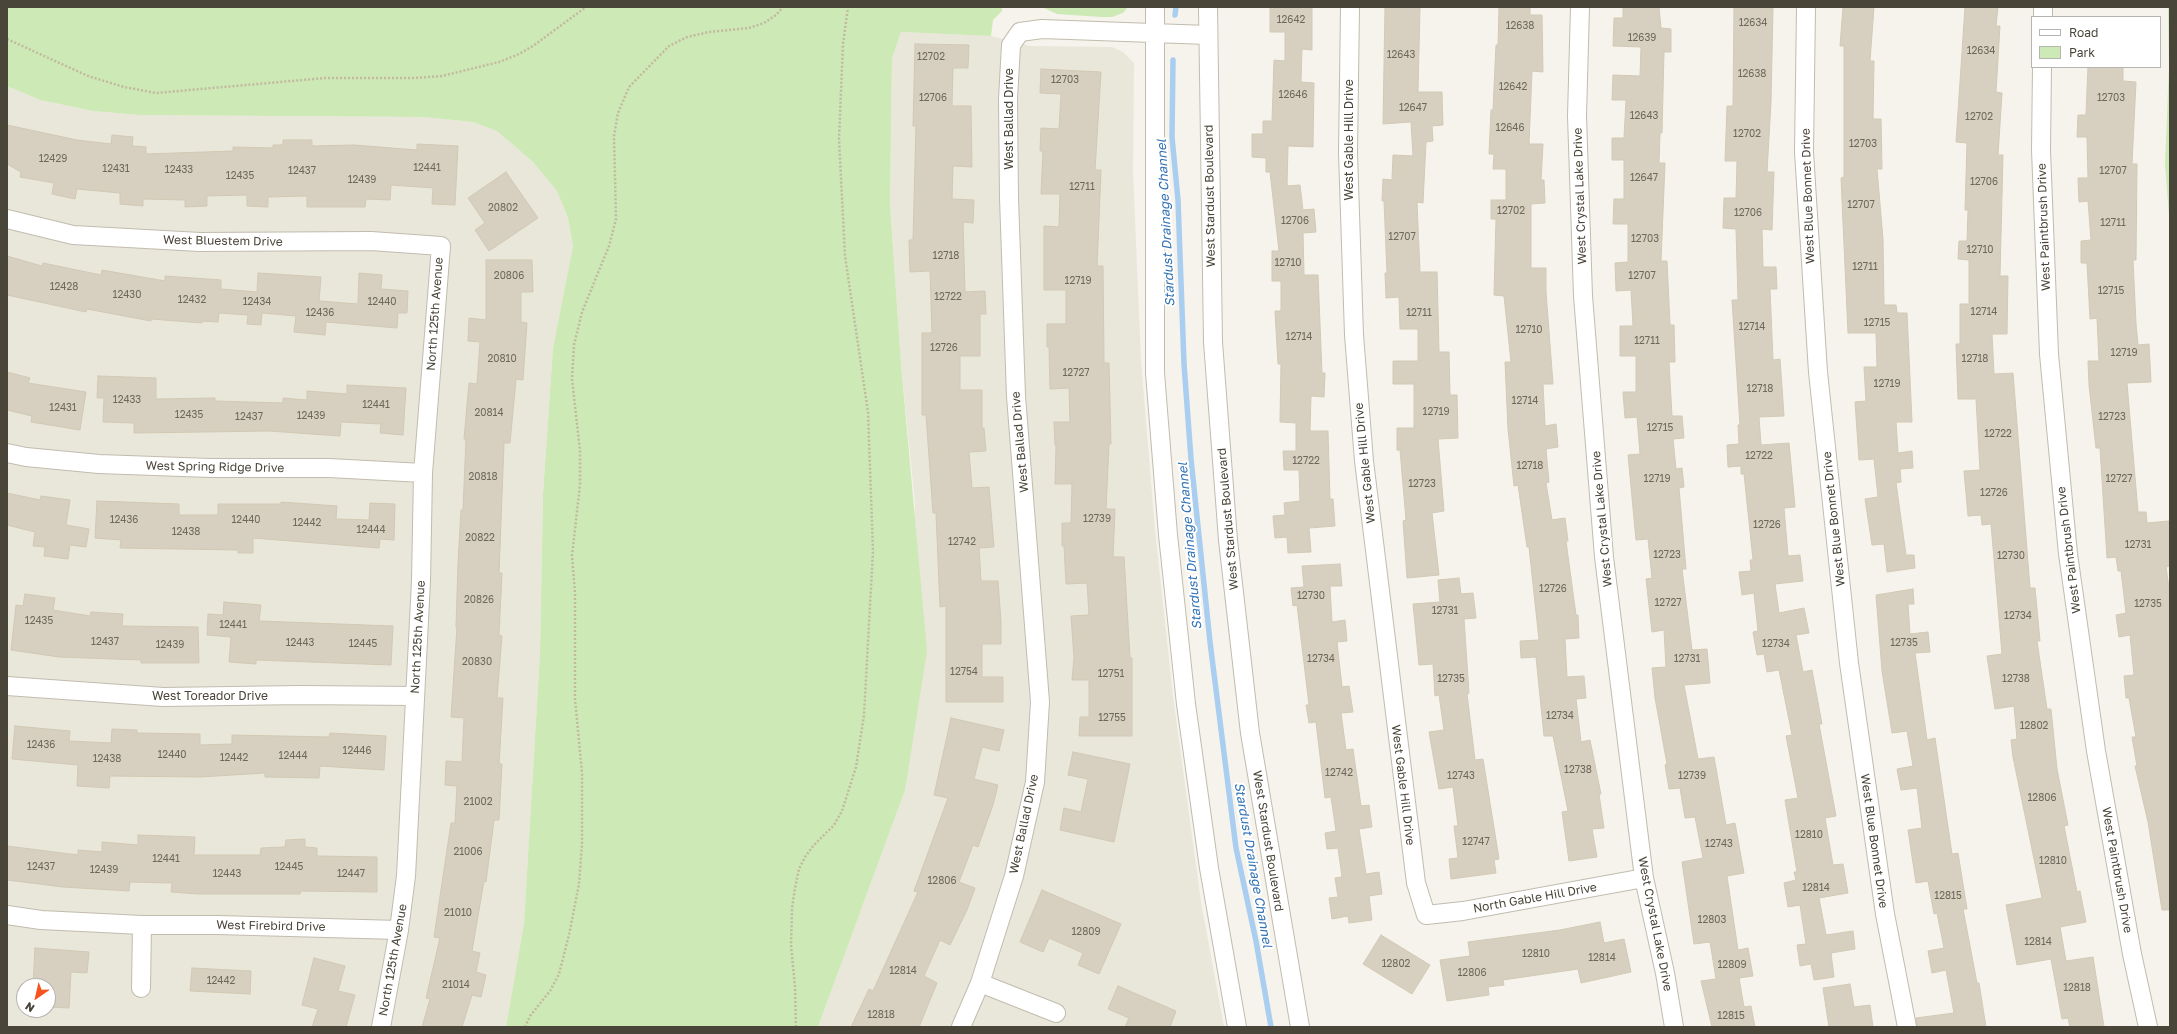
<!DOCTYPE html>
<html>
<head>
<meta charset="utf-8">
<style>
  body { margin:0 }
  #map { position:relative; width:2177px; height:1034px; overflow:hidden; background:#f5f3ec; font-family:"Golos Text",sans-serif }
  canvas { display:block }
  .frame { position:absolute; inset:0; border:8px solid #4a4539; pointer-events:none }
  .legend { position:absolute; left:2031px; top:16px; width:130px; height:52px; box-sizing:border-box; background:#fff; border:1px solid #b7b5b0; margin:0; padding:5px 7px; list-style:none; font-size:12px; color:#4a4539 }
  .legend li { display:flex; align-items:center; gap:8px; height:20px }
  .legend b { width:20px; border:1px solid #b7b5b0 }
  .north { position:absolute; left:16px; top:978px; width:40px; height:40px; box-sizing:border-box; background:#fff; border:1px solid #b7b5b0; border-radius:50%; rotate:214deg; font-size:11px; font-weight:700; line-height:16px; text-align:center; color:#4a4539 }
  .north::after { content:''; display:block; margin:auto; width:14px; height:18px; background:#f75321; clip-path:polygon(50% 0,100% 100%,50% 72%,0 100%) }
</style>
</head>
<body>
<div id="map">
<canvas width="2177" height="1034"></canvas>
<div class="frame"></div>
<ul class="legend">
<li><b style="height:5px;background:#fff"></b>Road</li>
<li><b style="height:11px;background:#cde9b6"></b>Park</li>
</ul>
<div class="north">N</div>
</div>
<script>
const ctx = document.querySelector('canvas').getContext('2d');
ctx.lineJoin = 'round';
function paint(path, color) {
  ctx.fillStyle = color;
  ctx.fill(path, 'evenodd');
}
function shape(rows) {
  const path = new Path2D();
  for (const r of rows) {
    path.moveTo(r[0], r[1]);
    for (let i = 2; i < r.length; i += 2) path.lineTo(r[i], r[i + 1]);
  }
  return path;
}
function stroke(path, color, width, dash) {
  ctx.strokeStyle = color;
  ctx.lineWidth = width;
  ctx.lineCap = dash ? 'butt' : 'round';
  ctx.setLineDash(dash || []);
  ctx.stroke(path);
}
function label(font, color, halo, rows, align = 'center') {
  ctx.font = font + ' "Golos Text",sans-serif';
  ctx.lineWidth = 4;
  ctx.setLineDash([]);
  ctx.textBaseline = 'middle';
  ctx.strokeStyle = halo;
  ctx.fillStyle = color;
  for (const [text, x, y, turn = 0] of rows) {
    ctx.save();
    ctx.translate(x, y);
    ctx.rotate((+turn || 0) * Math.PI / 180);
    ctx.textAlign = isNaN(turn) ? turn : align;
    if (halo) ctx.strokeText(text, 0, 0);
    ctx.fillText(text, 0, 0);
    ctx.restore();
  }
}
const residential = shape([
  [901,32,991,36,1030,46,1112,47,1123,52,1134,63,1133,171,1141,361,1155,530,1173,696,1201,902,1224,1027,818,1027,905,790,915,503,901,364,890,204,892,59],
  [7,86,40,100,93,111,139,115,424,117,473,122,497,131,533,162,557,191,568,218,573,246,553,348,543,494,540,653,524,923,506,1027,7,1027],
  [24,986,48,986,48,1010,24,1010]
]);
const green = shape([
  [7,7,1002,7,1002,11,993,20,991,36,901,32,892,59,890,204,901,364,927,651,905,790,818,1027,506,1027,524,923,540,653,543,494,553,348,573,246,568,218,557,191,533,162,497,131,473,122,424,117,139,115,93,111,40,100,7,86],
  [1042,7,1128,7,1123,13,1112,17,1101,17,1057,14],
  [2168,7,2170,7,2170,229,2165,164,2169,67]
]);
const stream = shape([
  [1175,15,1176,7],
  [1173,60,1172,137,1178,200,1184,364,1191,459,1210,642,1236,848,1256,941,1271,1027]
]);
const building = shape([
  [1270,7,1312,7,1312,50,1302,49,1301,82,1314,83,1313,147,1288,146,1287,186,1300,185,1303,210,1314,209,1316,232,1303,233,1304,275,1318,275,1322,373,1325,373,1324,397,1311,396,1310,431,1328,431,1330,499,1333,499,1335,526,1309,528,1311,552,1288,553,1287,537,1275,538,1273,516,1285,515,1284,503,1300,501,1299,470,1284,470,1283,451,1296,451,1296,423,1280,422,1281,364,1278,364,1275,311,1281,311,1281,281,1272,281,1272,251,1279,251,1270,172,1266,172,1266,158,1252,157,1252,134,1263,134,1263,121,1272,121,1274,60,1285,61,1285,32,1270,32,1270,7],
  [1385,7,1420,7,1418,92,1442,92,1443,125,1432,126,1433,141,1426,142,1423,203,1417,202,1420,272,1437,272,1439,352,1449,352,1450,395,1457,395,1458,438,1438,439,1444,511,1432,513,1439,575,1407,578,1403,521,1406,520,1400,450,1397,450,1397,428,1414,428,1414,384,1393,384,1393,361,1418,361,1418,329,1400,329,1399,297,1386,298,1385,273,1387,273,1384,201,1382,201,1383,179,1392,180,1393,155,1413,156,1411,122,1383,124,1385,7],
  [1499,7,1530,7,1530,15,1542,15,1543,72,1532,71,1529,144,1543,144,1541,180,1544,180,1545,203,1531,204,1531,268,1546,268,1546,292,1553,384,1543,384,1545,426,1556,424,1558,447,1546,449,1549,482,1546,483,1552,520,1565,518,1568,541,1566,541,1576,615,1578,615,1579,638,1565,639,1567,677,1584,676,1586,698,1576,699,1581,742,1590,740,1601,794,1599,794,1604,828,1592,829,1597,857,1569,861,1562,812,1568,811,1553,736,1544,736,1536,657,1521,658,1520,641,1539,640,1529,547,1527,547,1518,485,1514,486,1508,429,1505,362,1511,362,1504,296,1494,295,1496,219,1491,219,1491,200,1506,200,1506,169,1493,169,1494,154,1489,154,1491,110,1493,110,1496,45,1498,45,1499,7],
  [1623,7,1659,7,1661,28,1671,29,1671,52,1664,52,1662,133,1660,133,1659,163,1665,163,1661,261,1667,261,1670,325,1674,325,1675,362,1669,362,1672,416,1682,416,1684,438,1673,439,1676,469,1682,468,1684,487,1679,488,1686,569,1682,569,1692,650,1707,649,1710,683,1684,685,1698,759,1714,757,1726,825,1735,823,1744,873,1727,876,1738,950,1748,948,1753,976,1739,978,1744,1007,1751,1006,1755,1027,1712,1027,1701,981,1716,979,1710,942,1694,944,1682,862,1703,858,1695,817,1685,818,1680,788,1669,789,1665,765,1667,764,1655,698,1652,668,1666,667,1664,630,1652,632,1646,579,1652,578,1648,539,1636,540,1628,455,1640,454,1637,417,1625,418,1623,392,1636,392,1636,356,1620,356,1620,326,1633,326,1631,290,1616,291,1615,263,1628,262,1628,224,1613,224,1614,199,1624,199,1624,160,1612,160,1612,138,1624,138,1626,100,1612,100,1613,75,1640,76,1641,47,1613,46,1614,18,1623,18,1623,7],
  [1734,7,1773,7,1771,102,1767,172,1774,172,1772,230,1762,229,1763,267,1776,267,1777,289,1770,289,1773,360,1780,359,1784,416,1759,417,1761,445,1789,443,1795,507,1784,508,1788,556,1800,555,1803,581,1775,584,1779,613,1804,608,1809,633,1796,635,1803,672,1812,670,1822,724,1819,724,1836,816,1825,818,1833,865,1843,864,1848,893,1819,898,1826,935,1853,931,1855,949,1831,953,1834,977,1814,980,1811,964,1800,966,1797,945,1806,944,1800,905,1788,907,1784,883,1796,880,1794,872,1797,872,1785,800,1798,798,1786,736,1792,735,1779,670,1767,672,1764,654,1757,655,1753,632,1758,631,1754,593,1742,595,1739,572,1751,571,1750,560,1753,560,1744,474,1741,474,1741,466,1728,467,1727,445,1739,444,1738,425,1740,425,1732,300,1738,300,1736,229,1723,228,1724,198,1736,198,1737,161,1725,161,1727,106,1733,106,1734,7],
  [1843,7,1874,7,1870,61,1874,61,1873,119,1881,119,1882,169,1877,169,1883,239,1884,305,1896,305,1897,313,1907,313,1912,422,1896,422,1898,453,1912,451,1913,468,1900,469,1901,482,1896,483,1906,555,1914,555,1915,568,1887,572,1884,544,1872,545,1865,499,1878,497,1874,459,1859,460,1855,402,1866,401,1864,367,1877,367,1876,333,1848,333,1841,178,1844,177,1844,46,1840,46,1843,7],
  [1965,7,1998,7,1996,26,2000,26,1996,92,2002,93,1998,155,2003,155,2000,276,2008,276,2007,334,1992,334,1994,374,2013,373,2030,588,2035,588,2040,641,2037,641,2047,709,2051,709,2057,769,2068,825,2064,826,2077,892,2080,891,2086,922,2060,927,2066,961,2093,957,2104,1027,2070,1027,2068,1018,2062,1019,2051,959,2017,965,2006,905,2042,898,2013,757,2011,740,2017,739,2014,706,1995,709,1987,656,2002,654,1991,524,1982,525,1981,515,1968,516,1964,471,1980,470,1976,399,1958,399,1956,344,1960,344,1960,304,1969,304,1969,260,1958,259,1959,241,1967,241,1968,210,1965,210,1967,143,1956,142,1965,7],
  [915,44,969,45,968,68,953,68,952,106,971,106,972,167,953,166,952,199,974,200,973,223,963,222,965,292,985,291,986,314,980,314,980,356,960,356,960,390,982,390,982,428,984,428,986,451,969,452,972,488,989,487,994,547,979,548,981,581,998,581,1001,622,1001,644,982,644,982,677,1003,677,1003,702,946,702,946,606,940,607,936,513,933,513,926,415,922,415,922,333,932,333,930,271,910,272,909,240,913,240,916,126,913,126,915,44],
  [2088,67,2123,67,2123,81,2136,82,2132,164,2137,164,2136,260,2133,260,2136,324,2138,345,2149,344,2151,382,2127,383,2138,512,2146,512,2147,523,2169,521,2170,532,2170,566,2166,567,2170,595,2170,910,2162,910,2148,822,2135,766,2137,766,2132,737,2136,737,2129,698,2126,698,2124,676,2134,675,2130,635,2119,637,2116,615,2126,613,2121,571,2118,571,2116,557,2107,558,2100,448,2096,448,2089,385,2088,361,2099,361,2097,318,2090,319,2087,263,2081,263,2081,241,2091,240,2088,201,2079,202,2078,178,2088,178,2087,137,2077,137,2078,115,2086,115,2088,67],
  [1041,69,1101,72,1095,170,1101,170,1097,266,1103,266,1104,363,1109,363,1111,444,1109,444,1106,509,1115,509,1113,557,1124,557,1130,658,1132,658,1132,736,1079,736,1080,717,1089,717,1089,680,1072,680,1074,658,1071,616,1089,615,1087,583,1066,584,1064,546,1062,546,1062,523,1071,523,1072,484,1055,484,1056,445,1055,445,1054,422,1070,422,1069,388,1050,389,1049,347,1047,347,1047,324,1066,324,1066,290,1044,290,1044,226,1059,227,1060,194,1041,194,1043,151,1040,151,1041,128,1059,129,1061,94,1040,93,1041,69],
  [7,125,77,140,111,144,112,135,133,137,132,146,146,147,146,154,233,151,233,147,273,148,273,145,283,145,283,140,312,140,312,146,354,145,417,150,417,144,458,146,455,205,432,204,433,188,391,185,390,200,366,199,365,207,307,207,307,196,268,197,268,207,247,206,247,195,207,196,207,206,185,207,185,200,143,199,143,206,120,204,120,193,77,189,75,199,52,194,54,183,20,177,21,172,7,164,7,125],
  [506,172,538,218,489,251,475,230,485,223,468,198,506,172],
  [7,256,42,266,43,263,101,275,102,270,165,281,165,276,221,280,221,289,257,292,258,273,321,277,319,301,358,304,359,273,382,275,381,289,408,291,407,313,398,313,397,328,326,322,325,335,294,332,296,316,262,313,261,325,247,324,248,315,219,313,218,322,202,321,202,323,151,319,151,321,87,309,86,312,7,295,7,256],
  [486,260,532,260,533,292,521,292,521,322,527,323,523,380,516,379,510,443,504,443,499,573,502,573,499,635,502,636,497,698,503,698,499,764,502,764,499,820,494,820,486,882,484,881,472,951,480,953,476,972,486,975,481,997,472,995,462,1027,422,1027,430,999,426,998,440,938,434,937,451,823,455,823,457,786,445,785,446,761,462,762,464,718,451,717,457,627,456,627,458,563,461,510,463,510,466,439,464,439,469,383,477,384,480,342,468,341,469,318,486,320,486,260],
  [7,372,30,378,28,383,86,392,80,430,31,422,32,416,7,410,7,372],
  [98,376,156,378,156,399,215,398,215,401,283,403,283,398,307,400,307,391,347,394,347,385,406,388,403,435,380,433,381,424,341,422,340,436,269,431,134,433,134,423,103,422,104,398,97,398,98,376],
  [7,493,40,500,41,496,70,500,66,525,89,529,86,547,70,545,68,559,44,556,45,547,33,546,35,532,7,525,7,493],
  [97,501,179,504,179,515,218,515,218,504,281,504,281,502,337,506,336,519,369,520,370,503,395,504,394,540,380,539,379,548,253,538,253,553,238,553,238,550,120,548,121,540,95,538,97,501],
  [1340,564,1342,586,1330,586,1332,622,1345,620,1347,641,1337,642,1342,687,1349,686,1353,712,1341,713,1346,750,1353,749,1361,806,1369,805,1372,827,1359,829,1366,874,1379,872,1382,894,1369,896,1372,920,1349,923,1348,916,1332,919,1329,898,1338,897,1335,878,1342,877,1338,848,1327,849,1325,833,1336,831,1331,797,1325,798,1316,722,1309,723,1306,705,1309,705,1297,605,1293,606,1291,588,1304,587,1302,566,1340,564],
  [1459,578,1461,594,1473,593,1476,618,1464,619,1469,693,1467,694,1475,760,1483,759,1499,859,1494,860,1496,873,1451,879,1449,859,1458,858,1454,826,1458,826,1453,787,1439,789,1429,732,1444,730,1439,695,1435,696,1433,664,1419,665,1413,604,1440,602,1438,580,1459,578],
  [1913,589,1914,604,1908,604,1910,634,1928,632,1930,652,1915,653,1927,740,1935,738,1952,854,1958,853,1967,909,1963,909,1977,983,1979,983,1986,1027,1917,1027,1916,1018,1954,1013,1946,970,1932,973,1928,951,1944,948,1937,913,1934,914,1928,881,1916,883,1908,830,1922,828,1917,788,1901,790,1897,769,1913,766,1907,731,1892,733,1882,671,1876,595,1913,589],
  [25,594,55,598,53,610,90,616,91,612,123,614,122,626,198,627,199,663,141,663,141,660,59,657,11,650,16,605,23,606,25,594],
  [224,602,261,605,259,621,393,626,391,665,256,660,256,664,229,662,231,637,207,635,208,614,223,615,224,602],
  [951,718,1004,730,999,751,982,747,974,779,998,785,993,805,978,847,973,845,959,882,975,888,967,910,950,945,940,940,924,976,937,983,919,1027,851,1027,869,989,873,991,918,892,914,891,948,798,934,795,951,718],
  [15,726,70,731,69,741,111,743,112,729,137,730,137,733,200,734,200,745,232,744,232,735,329,737,330,733,386,736,384,770,320,766,319,778,265,777,265,773,200,777,110,776,109,788,77,786,78,765,12,759,15,726],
  [1073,752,1130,764,1114,842,1060,830,1064,808,1081,812,1088,779,1068,775,1073,752],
  [138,835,195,837,194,855,260,855,261,848,285,847,286,840,305,839,305,847,317,848,317,856,377,857,377,892,301,891,300,894,199,894,171,892,172,883,130,882,129,891,63,887,7,880,7,846,78,855,78,850,102,852,102,842,138,845,138,835],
  [1042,890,1121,924,1099,974,1078,965,1083,953,1049,938,1043,952,1020,942,1042,890],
  [1600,922,1604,943,1624,939,1631,972,1581,983,1578,969,1503,980,1504,985,1488,987,1489,995,1447,1001,1440,960,1470,956,1468,942,1560,930,1600,922],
  [1381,935,1430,965,1412,994,1363,964,1381,935],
  [35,948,89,952,87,973,71,972,69,1008,48,1007,48,986,33,986,35,948],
  [314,958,345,966,338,991,355,995,346,1027,312,1027,318,1009,302,1005,314,958],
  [192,968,251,971,250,994,190,991,192,968],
  [1850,984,1854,1007,1870,1005,1873,1027,1829,1027,1823,988,1850,984],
  [1118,986,1176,1011,1170,1027,1125,1027,1129,1018,1108,1009,1118,986]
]);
const path = shape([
  [7,39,88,76,124,87,156,93,325,78,414,78,442,76,499,62,517,55,533,46,586,7],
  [525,1027,530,1016,550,991,559,974,569,935,579,884,582,844,582,773,575,699,575,593,572,556,580,485,580,451,572,379,574,345,582,312,609,246,616,219,614,136,618,113,629,87,669,46,687,37,709,32,749,28,764,23,776,15,783,7],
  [796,1027,795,987,791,945,792,908,795,888,799,869,805,857,813,846,834,825,842,811,856,767,864,715,873,551,868,412,845,256,839,139,843,44,848,7]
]);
const minor = shape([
  [1155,7,1155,373,1168,535,1186,704,1209,868,1237,1027],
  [1208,7,1213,342,1228,540,1250,733,1300,1027],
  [1350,7,1348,153,1354,335,1364,461,1416,883,1426,915,1463,911,1644,878],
  [1580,7,1577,116,1583,296,1604,557,1644,878,1665,973,1674,1027],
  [1806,7,1804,152,1818,372,1849,663,1885,914,1907,1027],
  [2043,17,2043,7],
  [2042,67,2041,150,2049,354,2068,554,2096,751,2132,954,2148,1027],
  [7,219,73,235,200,242,371,241,441,246,423,473,421,581,406,876,399,930,381,1027],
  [7,453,26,457,99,464,210,468,329,468,423,473],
  [7,686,163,697,300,695,414,696],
  [7,915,41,920,142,925,217,925,399,930],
  [980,983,1056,1013],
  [141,988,142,925],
  [961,1027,980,983,1014,876,1035,782,1040,702,1016,396,1009,198,1008,99,1011,45,1020,32,1042,29,1208,35]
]);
const numberNames = [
  ["12642",1291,20],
  ["12634",1753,23],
  ["12638",1520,26],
  ["12639",1642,38],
  ["12634",1981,51],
  ["12643",1401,55],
  ["12702",931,57],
  ["12638",1752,74],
  ["12703",1065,80],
  ["12642",1513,87],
  ["12646",1293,95],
  ["12706",933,98],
  ["12703",2111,98],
  ["12647",1413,108],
  ["12643",1644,116],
  ["12702",1979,117],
  ["12646",1510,128],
  ["12702",1747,134],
  ["12703",1863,144],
  ["12429",53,159],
  ["12441",427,168],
  ["12431",116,169],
  ["12433",179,170],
  ["12437",302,171],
  ["12707",2113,171],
  ["12435",240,176],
  ["12647",1644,178],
  ["12439",362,180],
  ["12706",1984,182],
  ["12711",1082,187],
  ["12707",1861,205],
  ["20802",503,208],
  ["12702",1511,211],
  ["12706",1748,213],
  ["12706",1295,221],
  ["12711",2113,223],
  ["12707",1402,237],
  ["12703",1645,239],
  ["12710",1980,250],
  ["12718",946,256],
  ["12710",1288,263],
  ["12711",1865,267],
  ["20806",509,276],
  ["12707",1642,276],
  ["12719",1078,281],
  ["12428",64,287],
  ["12715",2111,291],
  ["12430",127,295],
  ["12722",948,297],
  ["12432",192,300],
  ["12434",257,302],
  ["12440",382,302],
  ["12714",1984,312],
  ["12436",320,313],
  ["12711",1419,313],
  ["12715",1877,323],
  ["12714",1752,327],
  ["12710",1529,330],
  ["12714",1299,337],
  ["12711",1647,341],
  ["12726",944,348],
  ["12719",2124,353],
  ["20810",502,359],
  ["12718",1975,359],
  ["12727",1076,373],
  ["12719",1887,384],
  ["12718",1760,389],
  ["12433",127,400],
  ["12714",1525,401],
  ["12441",376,405],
  ["12431",63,408],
  ["12719",1436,412],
  ["20814",489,413],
  ["12435",189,415],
  ["12439",311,416],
  ["12437",249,417],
  ["12723",2112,417],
  ["12715",1660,428],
  ["12722",1998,434],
  ["12722",1759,456],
  ["12722",1306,461],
  ["12718",1530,466],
  ["20818",483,477],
  ["12719",1657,479],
  ["12727",2119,479],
  ["12723",1422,484],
  ["12726",1994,493],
  ["12739",1097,519],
  ["12436",124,520],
  ["12440",246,520],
  ["12442",307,523],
  ["12726",1767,525],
  ["12444",371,530],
  ["12438",186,532],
  ["20822",480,538],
  ["12742",962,542],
  ["12731",2138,545],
  ["12723",1667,555],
  ["12730",2011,556],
  ["12726",1553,589],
  ["12730",1311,596],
  ["20826",479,600],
  ["12727",1668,603],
  ["12735",2148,604],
  ["12731",1445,611],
  ["12734",2018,616],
  ["12435",39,621],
  ["12441",233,625],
  ["12437",105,642],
  ["12443",300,643],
  ["12735",1904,643],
  ["12445",363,644],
  ["12734",1776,644],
  ["12439",170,645],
  ["12734",1321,659],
  ["12731",1687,659],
  ["20830",477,662],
  ["12754",964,672],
  ["12751",1111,674],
  ["12735",1451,679],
  ["12738",2016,679],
  ["12734",1560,716],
  ["12755",1112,718],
  ["12802",2034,726],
  ["12436",41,745],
  ["12446",357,751],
  ["12440",172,755],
  ["12444",293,756],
  ["12442",234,758],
  ["12438",107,759],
  ["12738",1578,770],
  ["12742",1339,773],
  ["12743",1461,776],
  ["12739",1692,776],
  ["12806",2042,798],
  ["21002",478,802],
  ["12810",1809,835],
  ["12747",1476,842],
  ["12743",1719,844],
  ["21006",468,852],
  ["12441",166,859],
  ["12810",2053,861],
  ["12437",41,867],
  ["12445",289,867],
  ["12439",104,870],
  ["12443",227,874],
  ["12447",351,874],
  ["12806",942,881],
  ["12814",1816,888],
  ["12815",1948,896],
  ["21010",458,913],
  ["12803",1712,920],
  ["12809",1086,932],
  ["12814",2038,942],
  ["12810",1536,954],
  ["12814",1602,958],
  ["12802",1396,964],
  ["12809",1732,965],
  ["12814",903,971],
  ["12806",1472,973],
  ["12442",221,981],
  ["21014",456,985],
  ["12818",2077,988],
  ["12818",881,1015],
  ["12815",1731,1016]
];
const streetNames = [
  ["West Ballad Drive",1009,119,-90],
  ["West Gable Hill Drive",1349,140,-90],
  ["West Stardust Boulevard",1210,196,-91],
  ["West Crystal Lake Drive",1580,196,-92],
  ["West Blue Bonnet Drive",1808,196,-92],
  ["West Paintbrush Drive",2044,227,-92],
  ["West Bluestem Drive",223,241,1],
  ["North 125th Avenue",435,314,-86],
  ["West Ballad Drive",1020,442,-95],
  ["West Gable Hill Drive",1365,463,-96],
  ["West Spring Ridge Drive",215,467,1],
  ["West Stardust Boulevard",1228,519,-95],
  ["West Crystal Lake Drive",1602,519,-95],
  ["West Blue Bonnet Drive",1834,519,-96],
  ["West Paintbrush Drive",2069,550,-97],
  ["North 125th Avenue",418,637,-87],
  ["West Toreador Drive",210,696],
  ["West Gable Hill Drive",1403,785,83],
  ["West Ballad Drive",1024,824,-78],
  ["West Stardust Boulevard",1268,841,81],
  ["West Blue Bonnet Drive",1874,841,82],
  ["West Paintbrush Drive",2117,870,80],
  ["North Gable Hill Drive",1535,898,-10],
  ["West Crystal Lake Drive",1655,924,79],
  ["West Firebird Drive",271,926,1],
  ["North 125th Avenue",393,960,-80]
];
const waterNames = [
  ["Stardust Drainage Channel",1166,223,-93],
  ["Stardust Drainage Channel",1190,546,-95],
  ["Stardust Drainage Channel",1253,865,80]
];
paint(residential, '#e9e6da');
paint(green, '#cde9b6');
stroke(stream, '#aacef0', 5.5);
paint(building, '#d7d0c1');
stroke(building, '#d2c9b4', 1);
stroke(minor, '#c1bcae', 20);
stroke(path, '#c3b99f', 2.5, [2, 2]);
stroke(minor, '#fff', 18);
label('10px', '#6d685b', null, numberNames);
label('12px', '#4a4539', '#fff', streetNames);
label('italic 13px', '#3273b6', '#fff', waterNames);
</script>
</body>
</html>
